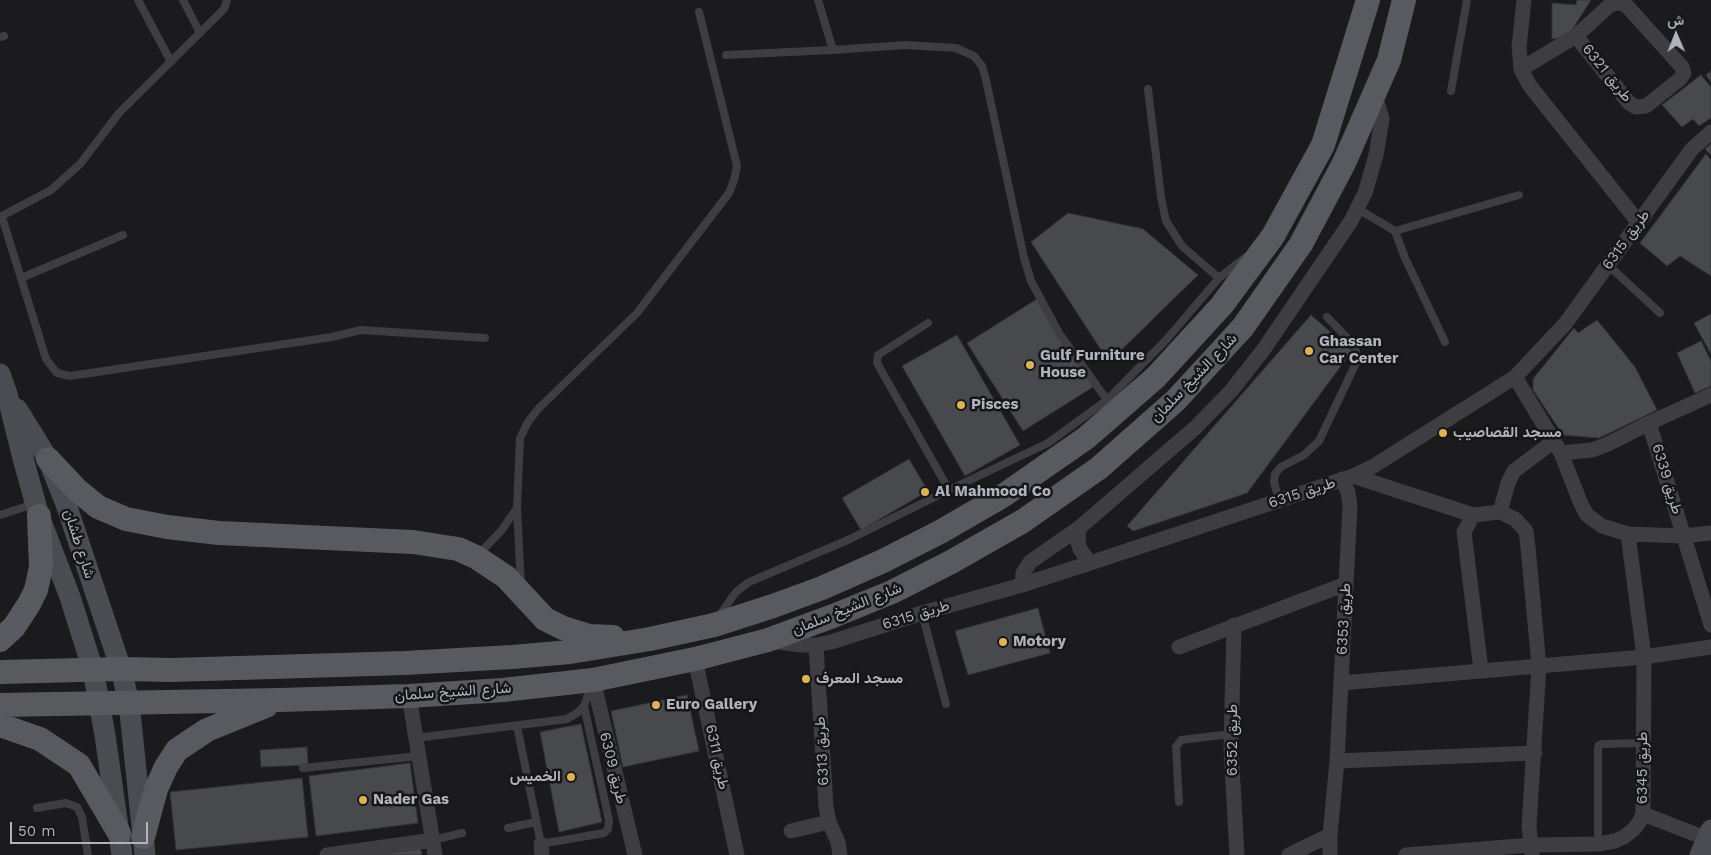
<!DOCTYPE html>
<html>
<head>
<meta charset="utf-8">
<style>
  body { margin:0 }
  #map { position:relative; width:1711px; height:855px; overflow:hidden; background:#1b1b1d; font-family:"Work Sans",Vazirmatn,sans-serif }
  canvas { display:block }
  .north { position:absolute; left:1651px; top:10px; width:50px; height:50px; -webkit-text-stroke:4px #161618; paint-order:stroke; rotate:359deg; font-size:14px; font-weight:700; line-height:20px; text-align:center; color:#afb3bb }
  .north::after { content:''; display:block; margin:auto; width:18px; height:22px; background:#afb3bb; clip-path:polygon(50% 0,100% 100%,50% 72%,0 100%) }
  .scale { position:absolute; left:10px; top:822px; width:138px; height:22px; box-sizing:border-box; border:2px solid #afb3bb; border-top:0; padding-left:6px; font-size:15px; line-height:18px; white-space:nowrap; color:#afb3bb; -webkit-text-stroke:4px #161618; paint-order:stroke }
</style>
</head>
<body>
<div id="map">
<canvas width="1711" height="855"></canvas>
<div class="north">ش</div>
<div class="scale">50 m</div>
</div>
<script>
const ctx = document.querySelector('canvas').getContext('2d');
ctx.lineJoin = 'round';
function paint(path, color) {
  ctx.fillStyle = color;
  ctx.fill(path, 'evenodd');
}
function shape(rows) {
  const path = new Path2D();
  for (const r of rows) {
    path.moveTo(r[0], r[1]);
    for (let i = 2; i < r.length; i += 2) path.lineTo(r[i], r[i + 1]);
  }
  return path;
}
function stroke(path, color, width, dash) {
  ctx.strokeStyle = color;
  ctx.lineWidth = width;
  ctx.lineCap = dash ? 'butt' : 'round';
  ctx.setLineDash(dash || []);
  ctx.stroke(path);
}
function label(font, color, halo, rows, align = 'center') {
  ctx.font = font + ' "Work Sans",Vazirmatn,sans-serif';
  ctx.lineWidth = 5;
  ctx.setLineDash([]);
  ctx.textBaseline = 'middle';
  ctx.strokeStyle = halo;
  ctx.fillStyle = color;
  for (const [text, x, y, turn = 0] of rows) {
    ctx.save();
    ctx.translate(x, y);
    ctx.rotate((+turn || 0) * Math.PI / 180);
    ctx.textAlign = isNaN(turn) ? turn : align;
    if (halo) ctx.strokeText(text, 0, 0);
    ctx.fillText(text, 0, 0);
    ctx.restore();
  }
}
const building = shape([
  [1577,0,1591,0,1568,36,1552,39,1552,3,1576,5,1577,0],
  [1711,71,1711,82,1706,75,1711,71],
  [1701,75,1711,87,1711,118,1699,126,1693,119,1682,127,1662,105,1701,75],
  [1711,144,1711,155,1705,149,1711,144],
  [1706,154,1711,160,1711,276,1680,256,1667,266,1640,243,1706,154],
  [1068,213,1143,229,1198,275,1109,362,1031,242,1068,213],
  [1037,299,1093,387,1023,431,967,343,1037,299],
  [1711,314,1711,354,1694,323,1711,314],
  [1311,315,1352,351,1247,493,1133,531,1127,526,1311,315],
  [1597,320,1635,367,1657,410,1599,438,1563,435,1533,390,1533,379,1574,328,1578,333,1597,320],
  [957,335,1020,445,965,476,902,366,957,335],
  [1701,341,1711,361,1711,386,1695,393,1677,353,1701,341],
  [909,459,928,491,861,530,842,498,909,459],
  [1038,608,1050,653,968,675,955,631,1038,608],
  [687,695,699,751,623,767,611,711,687,695],
  [581,724,602,822,559,832,540,732,581,724],
  [307,747,308,765,261,767,260,750,307,747],
  [410,763,418,823,316,836,309,776,410,763],
  [302,778,308,837,176,850,170,792,302,778],
  [420,847,422,855,382,855,382,853,420,847]
]);
const lane = shape([
  [138,0,171,62],
  [183,0,200,33],
  [818,0,833,50],
  [0,37,4,36],
  [726,55,833,50,905,45,956,48,974,56,982,66,986,80,1024,258,1031,281,1059,333,1107,400],
  [1148,89,1161,197,1166,221,1182,246,1219,278],
  [1451,91,1467,0],
  [1358,209,1395,231,1405,258,1445,342],
  [0,217,51,190,80,164,119,113,224,9,227,0],
  [2,217,46,359,57,373,70,376,332,337,361,330,485,338],
  [1395,231,1519,195],
  [1608,265,1660,313],
  [21,278,123,235],
  [928,323,878,355,877,363,949,490],
  [1279,501,1274,482,1275,474,1281,467,1304,455,1319,441,1356,363,1356,351,1354,345,1327,317],
  [0,515,34,504],
  [479,554,501,531,517,508],
  [521,586,517,508,520,438,528,422,538,409,637,313,729,193,734,180,737,166,699,12],
  [922,613,946,704],
  [719,616,736,592,749,582,848,540,949,490,1048,443,1107,400,1166,340,1219,278,1246,257],
  [517,726,541,844,604,833,608,829,609,820,584,706],
  [416,738,567,719,577,713,584,706,591,686],
  [303,768,419,756],
  [1179,802,1176,747,1181,740,1231,734],
  [37,808,66,803,77,807,82,817,88,855],
  [508,828,536,822],
  [433,840,462,833],
  [1598,844,1598,748,1599,745,1603,744,1643,743]
]);
const street = shape([
  [1524,0,1519,47,1521,69,1525,77,1530,86,1639,223],
  [1521,69,1576,36,1610,5,1617,3,1626,5,1682,67,1684,73,1680,79,1646,106,1636,107,1629,103,1576,36],
  [1515,377,1561,453,1581,504,1587,515,1595,521,1602,526,1628,534,1684,536,1711,533],
  [1649,423,1711,625],
  [1561,453,1592,450,1608,444,1649,423,1711,395],
  [1353,476,1473,515],
  [1500,512,1508,483,1514,471,1554,441],
  [1079,528,1078,542,1080,549,1090,563],
  [1022,585,1023,573,1030,562,1079,528,1196,427,1231,391,1264,349,1351,221,1365,193,1376,155,1382,119,1374,92],
  [1234,625,1231,749,1237,855],
  [771,641,801,645,816,645,831,642,922,613,1022,585,1090,563,1353,476,1372,467,1515,377,1565,324,1692,149,1711,132],
  [816,645,826,807,829,822,838,842,840,855],
  [1179,647,1346,584],
  [695,659,737,855],
  [1481,670,1464,532,1473,515,1500,512,1515,519,1526,531,1528,547,1539,666,1529,826,1532,855],
  [593,680,635,855],
  [1341,683,1644,657,1711,647],
  [409,696,435,855],
  [1337,761,1535,753],
  [1643,814,1708,839],
  [791,831,829,822],
  [541,844,542,855],
  [327,855,433,840],
  [1289,855,1330,835],
  [1330,855,1330,835,1337,761,1350,506,1348,492,1342,479],
  [1406,855,1532,845,1598,844,1615,841,1624,837,1634,829,1640,821,1643,814,1644,657,1628,534]
]);
const secondary = shape([
  [0,374,7,394,24,462,39,516,70,597,93,670,105,735,122,855],
  [17,409,48,459,66,504,121,669,129,703,145,855],
  [1700,855,1711,830]
]);
const primary = shape([
  [48,459,76,489,98,507,126,519,167,527,219,533,413,542,458,549,476,557,506,577,545,619,563,628,589,636,613,637],
  [0,640,14,627,29,604,36,590,41,567,39,516],
  [0,672,121,669,172,670,405,663,512,657,570,652,650,639,714,625,773,606,822,588,883,561,940,532,1004,495,1086,438,1156,377,1222,305,1273,236,1323,145,1368,0],
  [0,705,280,700,409,696,503,690,593,680,695,659,768,640,833,616,892,592,951,562,1023,521,1099,468,1176,400,1243,327,1301,244,1344,163,1389,60,1404,0],
  [0,725,40,739,79,765,119,833],
  [143,837,156,789,166,767,177,750,207,730,266,706]
]);
const markers = [
  [1309,351,5,"#ddb353"],
  [1030,365,5,"#ddb353"],
  [961,405,5,"#ddb353"],
  [1443,433,5,"#ddb353"],
  [925,492,5,"#ddb353"],
  [1003,642,5,"#ddb353"],
  [806,679,5,"#ddb353"],
  [656,705,5,"#ddb353"],
  [571,777,5,"#ddb353"],
  [363,800,5,"#ddb353"]
];
const streetNames = [
  ["طريق 6321",1607,73,51],
  ["طريق 6315",1626,240,-54],
  ["شارع الشيخ سلمان",1194,378,-46],
  ["طريق 6339",1667,479,73],
  ["طريق 6315",1302,493,-18],
  ["شارع طشان",79,544,72],
  ["شارع الشيخ سلمان",847,609,-22],
  ["طريق 6315",916,615,-17],
  ["طريق 6353",1344,619,-87],
  ["شارع الشيخ سلمان",453,692,-4],
  ["طريق 6352",1233,740,-90],
  ["طريق 6313",822,751,-93],
  ["طريق 6311",717,757,78],
  ["طريق 6309",613,768,76],
  ["طريق 6345",1643,768,-90]
];
const poiNames = [
  ["Ghassan",1319,342],
  ["Car Center",1319,359],
  ["Gulf Furniture",1040,356],
  ["House",1040,373],
  ["Pisces",971,405],
  ["مسجد القصاصيب",1453,433],
  ["Al Mahmood Co",935,492],
  ["Motory",1013,642],
  ["مسجد المعرف",816,679],
  ["Euro Gallery",666,705],
  ["الخميس",561,777,"right"],
  ["Nader Gas",373,800]
];
paint(building, '#48494d');
stroke(building, '#353539', 1);
stroke(lane, '#3d3d42', 8);
stroke(street, '#3d3d42', 15);
stroke(secondary, '#4b4c51', 21);
stroke(primary, '#595a60', 24);
for (const [x, y, r, color] of markers) {
  const dot = new Path2D();
  dot.arc(x, y, r, 0, 2 * Math.PI);
  ctx.fillStyle = color;
  ctx.fill(dot);
  stroke(dot, '#161618', 2);
}
label('15px', '#afb3bb', '#161618', streetNames);
label('bold 15px', '#afb3bb', '#161618', poiNames, 'left');
</script>
</body>
</html>
